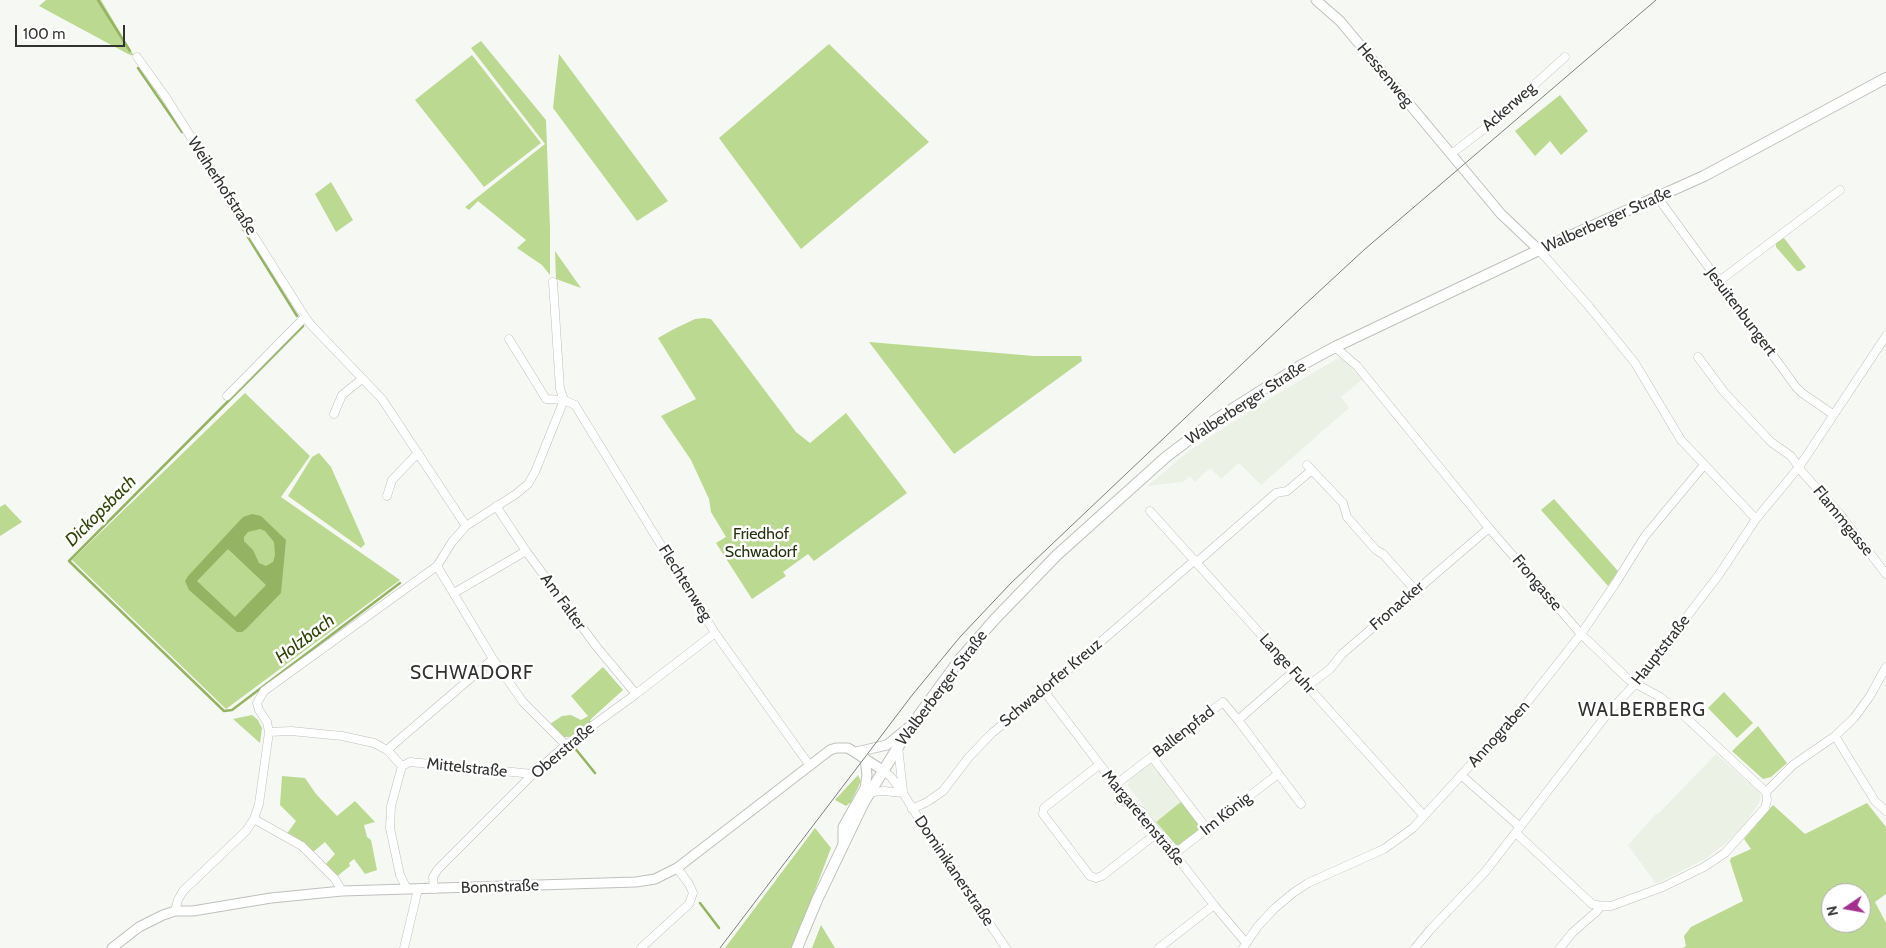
<!DOCTYPE html>
<html>
<head>
<meta charset="utf-8">
<style>
  body { margin:0 }
  #map { position:relative; width:1886px; height:948px; overflow:hidden; background:#f6f8f4; font-family:Cabin,sans-serif }
  canvas { display:block }
  .north { position:absolute; left:1821px; top:883px; width:50px; height:50px; box-sizing:border-box; background:#fff; border:1px solid #adadad; border-radius:50%; rotate:258deg; font-size:14px; font-weight:700; line-height:20px; text-align:center; color:#323331 }
  .north::after { content:''; display:block; margin:auto; width:18px; height:22px; background:#a2318d; clip-path:polygon(50% 0,100% 100%,50% 72%,0 100%) }
  .scale { position:absolute; left:15px; top:25px; width:110px; height:22px; box-sizing:border-box; border:2px solid #323331; border-top:0; padding-left:6px; font-size:15px; line-height:18px; white-space:nowrap; color:#323331; -webkit-text-stroke:4px #fff; paint-order:stroke }
</style>
</head>
<body>
<div id="map">
<canvas width="1886" height="948"></canvas>
<div class="north">N</div>
<div class="scale">100 m</div>
</div>
<script>
const ctx = document.querySelector('canvas').getContext('2d');
ctx.lineJoin = 'round';
function paint(path, color) {
  ctx.fillStyle = color;
  ctx.fill(path, 'evenodd');
}
function shape(rows) {
  const path = new Path2D();
  for (const r of rows) {
    path.moveTo(r[0], r[1]);
    for (let i = 2; i < r.length; i += 2) path.lineTo(r[i], r[i + 1]);
  }
  return path;
}
function stroke(path, color, width, dash) {
  ctx.strokeStyle = color;
  ctx.lineWidth = width;
  ctx.lineCap = dash ? 'butt' : 'round';
  ctx.setLineDash(dash || []);
  ctx.stroke(path);
}
function label(font, color, halo, rows, align = 'center') {
  ctx.font = font + ' Cabin,sans-serif';
  ctx.lineWidth = 5;
  ctx.setLineDash([]);
  ctx.textBaseline = 'middle';
  ctx.strokeStyle = halo;
  ctx.fillStyle = color;
  for (const [text, x, y, turn = 0] of rows) {
    ctx.save();
    ctx.translate(x, y);
    ctx.rotate((+turn || 0) * Math.PI / 180);
    ctx.textAlign = isNaN(turn) ? turn : align;
    if (halo) ctx.strokeText(text, 0, 0);
    ctx.fillText(text, 0, 0);
    ctx.restore();
  }
}
const built = shape([
  [1340,357,1363,379,1341,397,1349,408,1261,485,1239,463,1221,479,1210,468,1195,482,1190,476,1183,482,1147,486,1189,451,1262,403],
  [1716,754,1759,792,1761,797,1759,803,1746,823,1725,844,1705,859,1656,884,1628,845,1656,814,1658,814],
  [1149,763,1153,764,1182,801,1156,822,1128,786,1128,783,1130,778]
]);
const green = shape([
  [46,0,101,0,134,56,128,54,39,6],
  [481,41,546,120,550,229,550,275,542,265,517,248,526,240,478,201,469,210,465,207,545,144,471,48],
  [829,44,929,142,801,249,719,138],
  [559,54,668,201,637,221,553,108],
  [472,55,541,143,484,187,415,100],
  [1560,95,1588,131,1561,155,1550,141,1535,156,1515,131],
  [331,182,353,220,336,232,315,194],
  [1784,238,1806,267,1800,271,1797,271,1776,247,1776,243],
  [555,251,581,288,556,279],
  [704,318,711,319,715,324,796,432,810,443,846,413,907,493,814,561,808,554,783,572,786,576,752,599,716,543,726,537,711,512,709,499,691,460,661,416,696,399,658,338,674,329,695,319],
  [869,342,1034,356,1081,356,1082,361,954,454],
  [245,393,310,456,281,497,400,580,226,709,72,560],
  [319,453,331,467,365,544,361,548,288,496,312,457],
  [1554,499,1618,571,1608,586,1541,510],
  [5,504,22,522,0,536,0,507],
  [603,667,623,690,591,719,590,723,575,735,568,737,564,737,550,724,562,716,571,715,581,720,588,716,571,696],
  [1724,692,1753,723,1737,738,1708,708],
  [252,715,258,720,262,728,260,743,233,719],
  [1758,726,1787,763,1771,777,1763,779,1732,751],
  [858,775,861,781,851,802,846,806,835,800],
  [282,776,305,778,316,794,337,816,355,801,375,822,364,825,367,837,371,840,377,870,365,874,354,859,349,863,350,866,336,877,331,870,325,865,335,854,325,842,313,852,302,843,286,835,296,821,280,805],
  [1182,801,1202,827,1181,845,1176,845,1156,822],
  [1867,803,1886,827,1886,894,1875,902,1886,923,1886,948,1683,948,1686,946,1684,936,1691,927,1743,901,1730,861,1731,858,1751,849,1744,839,1773,805,1805,834],
  [1831,893,1861,893,1861,923,1831,923],
  [815,828,831,848,793,948,725,948],
  [821,925,835,948,812,948]
]);
const water = shape([
  [252,514,261,516,286,540,281,593,246,629,242,632,237,632,189,590,185,581,188,576,243,517],
  [260,529,265,531,274,542,275,555,273,562,266,566,259,563,253,550,244,541,244,537,248,532],
  [228,549,266,585,235,617,197,581]
]);
const stream = shape([
  [98,0,130,51],
  [138,68,182,132],
  [189,142,297,316],
  [303,326,69,561,224,711,232,710,400,583],
  [574,747,595,773],
  [700,903,719,928]
]);
const minor = shape([
  [137,57,165,96,305,317,311,325,382,399,466,526],
  [1451,154,1492,123,1565,57],
  [1658,198,1796,387,1802,393,1834,415],
  [1539,250,1587,304,1635,363,1681,440,1756,519],
  [1718,282,1840,190],
  [509,339,546,399,564,400,575,405,715,633,810,766],
  [1335,347,1357,366,1489,528,1581,634,1629,680,1660,697,1679,711,1766,792],
  [1698,357,1724,392,1771,442,1791,456,1803,473,1839,513,1886,574],
  [227,396,305,317],
  [334,414,342,395,362,379],
  [1307,465,1343,503,1347,517,1376,550,1383,554,1415,590],
  [387,496,392,480,418,453],
  [496,506,526,551,596,646,636,694],
  [1150,511,1424,816],
  [1197,562,1276,493,1287,491,1312,470],
  [437,566,493,659,523,702,566,745],
  [454,593,526,551],
  [1308,686,1330,669,1342,654,1489,528],
  [1044,691,1129,803,1141,811,1214,905,1246,943],
  [1238,720,1301,804],
  [269,732,291,731,342,736,374,743,387,750,402,766],
  [1835,736,1875,801,1886,811],
  [898,747,903,791],
  [387,750,493,659],
  [1152,757,1207,829],
  [1099,765,1044,808,1043,814,1090,876,1096,878,1102,876,1157,833],
  [402,766,410,762,533,774],
  [402,766,391,806,390,828,400,875,407,889],
  [884,771,891,777,903,793,929,835,1006,948],
  [1461,775,1520,827],
  [1115,785,1223,702,1238,720,1294,671],
  [872,792,884,791,903,793],
  [1766,792,1793,765,1835,736,1854,718,1870,696,1886,667],
  [912,809,927,802,943,791,969,757,992,733,1044,691,1195,560],
  [254,819,302,846,335,879,342,891],
  [1516,833,1592,904,1601,906,1611,906,1663,887,1704,867,1725,853,1765,808,1767,800,1766,792],
  [1174,854,1278,774],
  [434,889,433,877,438,869,533,774,566,745,636,694,715,633],
  [175,911,178,900,183,891,246,831,254,819,259,804,269,732,267,722,259,710,257,703,264,691,437,566,452,542,466,526,516,494,528,484,535,472,564,400,560,389,553,282],
  [404,948,418,889],
  [641,948,689,904,693,893,689,884,677,868],
  [1159,948,1214,905],
  [1243,948,1258,926,1275,908,1293,893,1308,883,1384,849,1413,828,1526,704,1581,634,1615,584,1645,536,1704,465],
  [1415,948,1430,930,1485,872,1608,713,1635,684,1656,657,1718,576,1756,519,1799,467,1886,336],
  [1560,948,1572,933,1596,912,1601,906]
]);
const tertiary = shape([
  [1316,0,1340,21,1501,214,1539,250],
  [856,752,887,745,909,727],
  [843,844,843,827,865,788,867,775,865,758],
  [112,948,139,927,163,915,175,911,193,911,271,898,342,891,636,882,655,879,677,868,830,750,836,748,848,748,884,771]
]);
const secondary = shape([
  [797,948,817,900,864,802,911,726,960,659,995,619,1057,555,1166,457,1215,420,1300,366,1335,347,1539,250,1704,176,1886,78]
]);
const tram = shape([
  [720,948,913,694,960,637,1011,583,1300,309,1365,249,1656,0]
]);
const streetNames = [
  ["Hessenweg",1385,75,50],
  ["Ackerweg",1509,107,-41],
  ["Weiherhofstraße",222,186,57],
  ["Walberberger Straße",1607,220,-24],
  ["Jesuitenbungert",1741,312,53],
  ["Walberberger Straße",1246,403,-33],
  ["Flammgasse",1843,521,51],
  ["Flechtenweg",685,583,58],
  ["Frongasse",1537,583,50],
  ["Am Falter",563,602,54],
  ["Fronacker",1397,606,-41],
  ["Hauptstraße",1661,650,-52],
  ["Lange Fuhr",1287,664,48],
  ["Schwadorfer Kreuz",1051,683,-40],
  ["Walberberger Straße",942,688,-53],
  ["Ballenpfad",1184,732,-38],
  ["Annograben",1499,734,-48],
  ["Oberstraße",563,751,-40],
  ["Mittelstraße",467,768,6],
  ["Im König",1226,814,-38],
  ["Margaretenstraße",1143,818,50],
  ["Dominikanerstraße",954,871,56],
  ["Bonnstraße",500,887,-2]
];
const parkNames = [
  ["Friedhof",761,534],
  ["Schwadorf",761,552]
];
const waterNames = [
  ["Dickopsbach",101,511,-45],
  ["Holzbach",305,639,-37]
];
const quarterNames = [
  ["SCHWADORF",472,673],
  ["WALBERBERG",1642,710]
];
paint(built, '#ecf1e5');
paint(green, '#bbd990');
paint(water, '#95b463');
stroke(stream, '#95b463', 2.5);
stroke(minor, '#bfc1bd', 9);
stroke(tertiary, '#bfc1bd', 11);
stroke(secondary, '#bfc1bd', 12);
stroke(minor, '#fff', 8);
stroke(tertiary, '#fff', 9);
stroke(secondary, '#fff', 10);
stroke(tram, '#7e807d', 1);
label('16px', '#323331', '#fff', streetNames);
label('16px', '#25310f', '#fff', parkNames);
label('italic 18px', '#324509', '#fff', waterNames);
ctx.letterSpacing = '1px';
label('19px', '#323331', '#fff', quarterNames);
ctx.letterSpacing = '0px';
</script>
</body>
</html>
